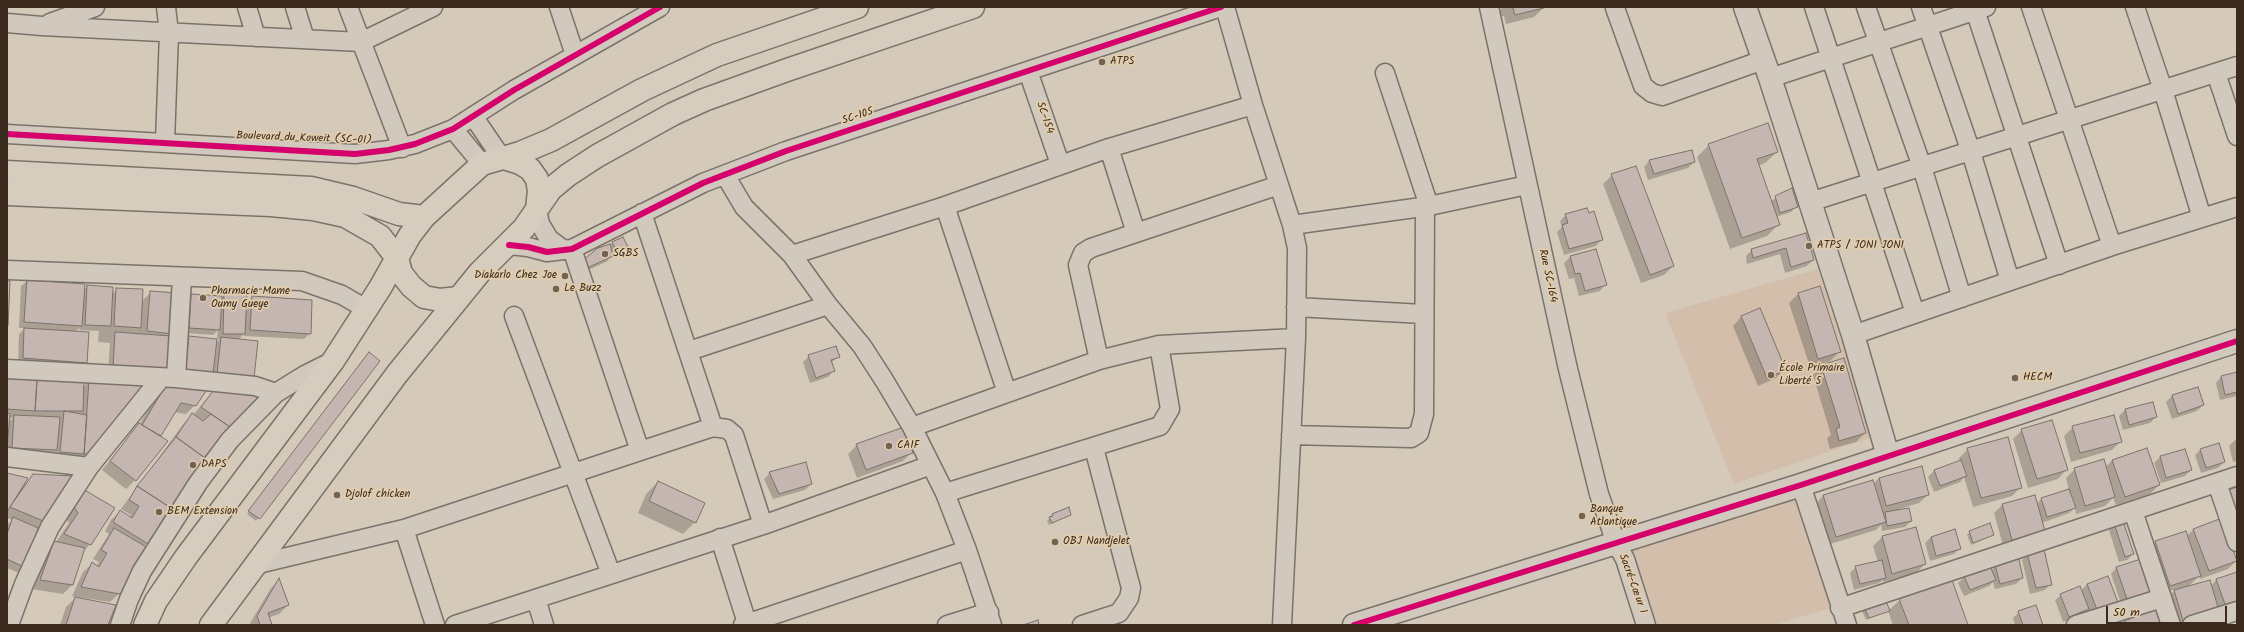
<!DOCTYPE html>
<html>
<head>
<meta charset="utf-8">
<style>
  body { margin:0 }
  #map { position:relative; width:2244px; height:632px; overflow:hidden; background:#d5cab9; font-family:Kalam,sans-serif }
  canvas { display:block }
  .frame { position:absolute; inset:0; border:8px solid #3b2a1e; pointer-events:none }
  .scale { position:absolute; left:2106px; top:606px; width:121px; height:18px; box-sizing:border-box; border:2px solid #3b2a1e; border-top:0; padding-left:5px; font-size:12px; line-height:14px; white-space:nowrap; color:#3b2a1e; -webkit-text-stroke:3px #e2cdac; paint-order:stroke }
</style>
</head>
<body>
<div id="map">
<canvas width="2244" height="632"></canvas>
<div class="frame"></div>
<div class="scale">50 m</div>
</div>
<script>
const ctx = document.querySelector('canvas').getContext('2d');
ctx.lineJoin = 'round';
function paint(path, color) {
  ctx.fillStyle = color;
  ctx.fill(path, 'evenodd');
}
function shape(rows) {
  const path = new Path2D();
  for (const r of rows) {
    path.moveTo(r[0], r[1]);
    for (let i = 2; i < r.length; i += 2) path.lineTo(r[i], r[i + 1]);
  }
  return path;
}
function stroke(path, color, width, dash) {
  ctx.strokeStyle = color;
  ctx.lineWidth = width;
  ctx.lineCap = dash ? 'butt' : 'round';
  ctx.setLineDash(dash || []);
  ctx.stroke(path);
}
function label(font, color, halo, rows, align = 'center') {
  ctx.font = font + ' Kalam,sans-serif';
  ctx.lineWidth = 3.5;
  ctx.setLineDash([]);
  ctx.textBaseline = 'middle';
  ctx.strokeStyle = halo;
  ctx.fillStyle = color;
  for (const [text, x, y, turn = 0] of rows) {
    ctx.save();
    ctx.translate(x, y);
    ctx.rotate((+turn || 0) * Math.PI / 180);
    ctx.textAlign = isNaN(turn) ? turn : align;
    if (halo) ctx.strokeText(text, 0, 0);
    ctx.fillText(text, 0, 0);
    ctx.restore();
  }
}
const built = shape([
  [1818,269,1873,437,1734,484,1665,313],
  [1799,495,1834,607,1774,625,1651,625,1627,547]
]);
const shadow = shape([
  [1502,8,1501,7,1543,8,1534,17,1506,24,1504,16,1500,17,1498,11],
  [1709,145,1777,152,1765,163,1758,166,1771,202,1776,197,1797,206,1791,212,1776,217,1779,224,1767,236,1730,249,1697,157],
  [1691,151,1694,162,1688,168,1648,180,1644,167,1649,161],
  [1612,175,1673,266,1664,275,1641,283,1603,184],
  [1566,215,1601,240,1596,246,1564,255,1557,232,1562,227,1560,221],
  [1806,235,1813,260,1807,266,1785,273,1780,254,1747,264,1746,256,1752,250],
  [613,243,627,246,614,254,610,248,612,256,606,262,579,274,598,249],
  [1570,257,1605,285,1600,291,1579,296,1574,278,1569,279,1564,263],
  [27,281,83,290,88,286,112,294,117,289,142,301,151,292,176,294,170,336,108,373,110,343,98,342,99,331,79,330,80,327,75,332,87,333,86,363,80,369,18,364,19,334,25,328,19,328,21,286],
  [1819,288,1839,352,1830,361,1810,367,1789,303,1798,294],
  [225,294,245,304,252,297,310,333,304,339,244,336,244,334,238,340,253,378,180,376,184,343,190,337,216,343,220,339,217,339,218,330,213,335,183,333,186,301,192,295,222,297],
  [1741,317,1785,369,1776,378,1758,386,1733,326],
  [366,356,379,361,256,521,247,514],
  [809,356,839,356,831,363,833,371,828,377,810,383,803,362],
  [1822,366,1865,433,1856,442,1830,449,1827,438,1831,435,1813,375],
  [2237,373,2237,396,2220,400,2216,383,2221,377],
  [7,378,83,382,83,387,90,380,140,379,84,464,54,458,55,451,47,459,7,457],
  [9,418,13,418,8,422],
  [169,381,195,405,186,414,174,412,135,480,126,489,102,470,139,425,160,390],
  [219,384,229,426,205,458,144,547,120,593,110,602,72,596,83,572,92,564,96,566,99,562,93,559,109,534,105,531,111,520,120,511,130,517,131,515,121,509,184,423,193,415],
  [2197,388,2203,405,2197,411,2172,419,2166,402,2172,396],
  [2152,403,2156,417,2150,423,2123,430,2119,416,2125,410],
  [2073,427,2121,441,2112,450,2071,462,2064,436],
  [2022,430,2066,470,2058,479,2028,488,2013,439],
  [2235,440,2237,440,2237,461,2233,462,2229,446],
  [857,445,912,452,903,461,857,478,848,454],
  [1968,449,2021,487,2012,496,1973,507,1964,477,1960,482,1934,492,1928,477,1934,471,1960,462,1959,458],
  [2201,449,2224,462,2218,468,2201,473,2195,455],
  [2185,450,2191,470,2185,476,2161,483,2154,463,2160,457],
  [2112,460,2159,485,2150,494,2116,505,2113,498,2105,506,2076,514,2075,508,2069,513,2042,523,2044,531,2004,549,1994,513,2002,505,2037,504,2041,499,2069,490,2066,478,2075,469,2105,468],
  [770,473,811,484,805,490,773,499,764,479],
  [7,474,25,484,34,475,73,477,39,532,36,531,25,568,19,573,7,568,7,525,12,520,7,518],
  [1879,478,1928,495,1919,503,1899,509,1911,521,1905,527,1882,531,1881,525,1876,530,1827,545,1814,505,1823,496,1873,484],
  [658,482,695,522,683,534,638,513,646,494],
  [74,499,90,544,83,552,72,585,63,594,32,589,45,551,54,542,56,542,69,523,63,514],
  [1053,514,1070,515,1049,525,1047,521],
  [2221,519,2237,560,2228,569,2200,579,2199,576,2188,587,2211,586,2216,580,2237,573,2237,609,2202,625,2173,625,2165,600,2176,589,2161,594,2147,551,2156,542,2187,536,2193,530],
  [2115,524,2133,554,2127,560,2119,562,2109,530],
  [1915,528,1925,564,1916,573,1883,582,1883,580,1879,583,1854,590,1850,573,1856,567,1878,562,1873,546,1882,537],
  [1970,532,1993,535,1971,545,1967,535],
  [1931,537,1960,548,1954,554,1930,561,1925,543],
  [2028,554,2051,584,2045,590,2030,594,2022,560],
  [1996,566,2022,578,2016,584,1995,589,1993,582,1989,586,1964,596,1958,583,1964,577,1991,571],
  [2116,568,2155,592,2122,607,2111,574],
  [279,580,288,605,279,614,268,618,271,625,249,625,271,588],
  [2087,584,2117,604,2092,617,2088,609,2082,615,2063,622,2055,600,2061,595,2081,591],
  [75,598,107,625,60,625,66,607],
  [1900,600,1967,625,1893,625,1888,611,1866,620,1862,611,1865,608,1888,611],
  [2019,612,2042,625,2015,625,2013,618]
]);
const building = shape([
  [1508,7,1544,7,1544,8,1515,15,1513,8,1508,7],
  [1768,123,1778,152,1757,159,1780,225,1742,238,1708,144,1768,123],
  [1692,150,1695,162,1654,174,1649,160,1692,150],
  [1636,166,1674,266,1650,275,1611,174,1636,166],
  [1792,188,1798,207,1780,213,1775,196,1792,188],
  [1587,208,1589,213,1594,211,1603,240,1569,249,1562,225,1568,223,1565,214,1587,208],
  [1806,233,1814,260,1791,267,1786,248,1753,258,1751,249,1806,233],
  [623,237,628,247,617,252,612,242,623,237],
  [610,244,613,256,585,269,583,260,598,248,610,244],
  [1596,249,1607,285,1585,291,1580,273,1575,274,1570,256,1596,249],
  [27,280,85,284,82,326,24,322,27,280],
  [7,281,10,281,8,326,7,326,7,281],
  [87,285,113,287,111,326,85,325,87,285],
  [1820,286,1841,352,1818,359,1798,293,1820,286],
  [116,288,143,289,141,328,114,326,116,288],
  [150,291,177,293,173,334,147,331,150,291],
  [224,293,247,293,245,334,223,334,224,293],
  [191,294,222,296,220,330,189,328,191,294],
  [252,296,312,300,311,334,250,330,252,296],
  [1760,308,1786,370,1767,378,1741,316,1760,308],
  [24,328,89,332,87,363,23,358,24,328],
  [115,332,171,336,169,371,113,368,115,332],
  [189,336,217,339,213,374,185,370,189,336],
  [221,337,258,341,254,378,217,374,221,337],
  [836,346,840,357,831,360,835,371,816,378,808,355,836,346],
  [369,352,380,361,260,519,248,511,369,352],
  [1844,358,1866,433,1839,441,1836,429,1840,427,1821,365,1844,358],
  [2237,372,2237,392,2225,395,2221,376,2237,372],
  [7,377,32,377,37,380,35,411,7,409,7,377],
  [141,378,142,390,94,455,84,454,89,379,141,378],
  [37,380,84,381,83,411,35,411,37,380],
  [169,380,212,382,196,406,181,403,161,436,142,425,169,380],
  [219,383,265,390,230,427,201,407,219,383],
  [2198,387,2204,405,2178,414,2172,395,2198,387],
  [2153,402,2157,417,2129,425,2125,409,2153,402],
  [64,411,87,415,84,454,60,452,64,411],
  [7,413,10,414,7,448,7,413],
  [192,413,203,421,211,414,230,427,205,458,176,437,192,413],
  [14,415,60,417,57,450,12,448,14,415],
  [2114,415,2122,442,2080,453,2072,426,2114,415],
  [2052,420,2068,470,2037,479,2021,429,2052,420],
  [139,423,168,441,136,481,110,461,139,423],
  [904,427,913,453,866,470,856,444,904,427],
  [176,437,205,458,171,508,137,486,176,437],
  [2008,437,2022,488,1981,498,1967,448,2008,437],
  [2219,443,2225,462,2206,468,2200,449,2219,443],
  [2147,448,2160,485,2125,497,2112,460,2147,448],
  [2185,449,2192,470,2166,478,2160,456,2185,449],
  [2104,459,2115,497,2085,506,2074,468,2104,459],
  [1961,460,1967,476,1940,486,1934,470,1961,460],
  [806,462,812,484,779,494,769,472,806,462],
  [1922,466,1929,495,1886,506,1879,478,1922,466],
  [7,473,28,478,7,512,7,473],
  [33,474,74,476,48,523,10,507,33,474],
  [1873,480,1886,522,1836,537,1823,495,1873,480],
  [658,481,705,503,696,523,649,501,658,481],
  [137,486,171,508,148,544,113,522,120,510,132,518,139,506,129,500,137,486],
  [2237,487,2237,518,2228,490,2237,487],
  [83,489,115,508,91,545,64,534,78,513,72,504,83,489],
  [2069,489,2076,508,2047,517,2041,498,2069,489],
  [2035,495,2045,531,2012,540,2002,504,2035,495],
  [1069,507,1071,515,1052,523,1049,517,1053,516,1052,514,1069,507],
  [1909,508,1912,521,1887,526,1885,512,1909,508],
  [13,517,38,528,26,568,7,559,7,534,13,517],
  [2222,518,2237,561,2209,571,2193,529,2222,518],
  [2123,521,2134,554,2125,557,2114,523,2123,521],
  [1990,523,1994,535,1973,543,1969,531,1990,523],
  [1916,527,1926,564,1892,574,1882,536,1916,527],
  [114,528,148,548,120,594,81,587,92,562,99,567,107,553,101,550,114,528],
  [1955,529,1961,549,1936,556,1931,537,1955,529],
  [2186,531,2201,576,2170,586,2155,541,2186,531],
  [54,541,85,548,73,585,40,580,54,541],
  [2044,549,2052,585,2036,588,2027,553,2044,549],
  [2144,558,2156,593,2128,602,2116,567,2144,558],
  [2019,559,2023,578,2000,584,1995,565,2019,559],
  [1882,560,1886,578,1860,584,1855,566,1882,560],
  [1990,566,1996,580,1970,590,1964,576,1990,566],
  [2237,572,2237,606,2227,610,2216,579,2237,572],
  [2108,576,2119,605,2098,612,2087,584,2108,576],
  [279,578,289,605,268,613,272,625,260,625,257,616,279,578],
  [1952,580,1968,625,1909,625,1899,599,1952,580],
  [2210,580,2220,614,2184,624,2174,590,2210,580],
  [2080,586,2089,609,2069,617,2060,594,2080,586],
  [75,597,116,605,108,625,66,625,75,597],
  [1885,599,1890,611,1869,618,1864,607,1885,599],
  [2036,605,2043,625,2023,625,2018,611,2036,605],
  [2158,608,2165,625,2126,625,2124,621,2158,608],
  [1038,620,1039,625,1023,625,1038,620]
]);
const minor = shape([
  [247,7,256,37],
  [295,7,305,39],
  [348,7,402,148],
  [559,7,575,55],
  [1225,7,1253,105,1292,225,1297,248,1296,338,1282,625],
  [1489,7,1568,369,1599,494,1616,543,1625,559,1646,625],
  [1814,7,1915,313],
  [1866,7,1922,167,1962,298],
  [1921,7,1971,152,2010,281],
  [1974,7,2059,265],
  [2031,7,2112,246],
  [2135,7,2163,90,2202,218],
  [1615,8,1643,86,1652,93,1662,96,1763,60],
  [7,23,42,26,361,42,433,7],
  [50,23,95,7],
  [1028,71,1060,164],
  [1385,73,1429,206],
  [2216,73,2237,136],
  [1770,78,1986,7],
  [473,116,501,157],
  [453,129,482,164],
  [7,134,355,154,389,150,415,144,453,129,514,90,660,7],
  [165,142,169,33,166,7],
  [1109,148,1136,233],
  [725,175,744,207,792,255,828,305,862,346,884,380,912,427,945,493,967,550,992,625],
  [1810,202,2237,66],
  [945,206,1007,393],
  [537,209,540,224,549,239,564,250],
  [642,213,713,427],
  [1292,225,1429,206,1527,185],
  [509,245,528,247,547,252,572,249,703,183,786,151,1221,7],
  [572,249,640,451],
  [792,255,945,206,1109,148,1253,105],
  [7,270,302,281,342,295,366,309],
  [1296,307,1423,314],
  [514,316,611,574],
  [1853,335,2112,246,2237,207],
  [689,351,828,305],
  [1099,360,1078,265,1083,253,1091,248,1279,185],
  [7,369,176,378,255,386,276,393],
  [176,378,182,278],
  [912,427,1099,360,1159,345,1296,338],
  [1291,435,1411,438,1419,433,1424,414,1425,207],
  [7,457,89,467],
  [2217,483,2237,542],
  [1801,485,1847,625],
  [945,493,1160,426,1170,409,1159,345],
  [2133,511,2171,625],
  [404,529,435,625],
  [720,538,747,623],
  [258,564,404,529,713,427,727,429,734,435,763,525],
  [536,599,544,625],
  [1840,608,2237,476],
  [9,625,24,584,50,527,89,467,161,378],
  [120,625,129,599,142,571,198,483,230,440,276,393,305,375,333,361],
  [455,625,763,525,931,465],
  [743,625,967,550],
  [947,625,989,612],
  [1082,625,1119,613,1129,598,1131,588,1094,448],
  [2076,625,2162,598],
  [2192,625,2237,611]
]);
const tertiary = shape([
  [1745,7,1770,78,1853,335,1888,456],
  [1354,625,1801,485,2237,341]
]);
const primary = shape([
  [501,157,520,163,530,169,537,179,539,191,537,209],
  [7,172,311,188,353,198,399,214,424,217],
  [7,194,271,205,313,209,345,216,380,236,397,258,401,273,411,286,424,297,440,300,458,298],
  [145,625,156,601,186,557,333,361,380,288,410,235,424,217,482,164,520,153,551,140,642,90,717,55,857,7],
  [211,625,397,374,480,272,524,228,551,189,568,175,597,156,673,114,704,100,787,70,973,7]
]);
const cycleway = shape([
  [7,134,355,154,389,150,415,144,453,129,514,90,660,7],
  [509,245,528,247,547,252,572,249,703,183,786,151,1221,7],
  [1354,625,1801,485,2237,341]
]);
const markers = [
  [1102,62,4,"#716254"],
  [1809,246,4,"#716254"],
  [605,254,4,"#716254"],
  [565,276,4,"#716254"],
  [556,289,4,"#716254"],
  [203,298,4,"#716254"],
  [1771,375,4,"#716254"],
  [2015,378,4,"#716254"],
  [889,446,4,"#716254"],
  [193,465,4,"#716254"],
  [337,495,4,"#716254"],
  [159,512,4,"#716254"],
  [1582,516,4,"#716254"],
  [1055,542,4,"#716254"]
];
const poiNames = [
  ["ATPS",1110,62],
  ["ATPS / JONI JONI",1817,246],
  ["SGBS",613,254],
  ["Diakarlo Chez Joe",557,276,"right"],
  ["Le Buzz",564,289],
  ["Pharmacie Mame",211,292],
  ["Oumy Gueye",211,305],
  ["École Primaire",1779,369],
  ["Liberté 5",1779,382],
  ["HECM",2023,378],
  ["CAIF",897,446],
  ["DAPS",201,465],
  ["Djolof chicken",345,495],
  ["Banque",1590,510],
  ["Atlantique",1590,523],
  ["BEM Extension",167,512],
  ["OBJ Nandjelet",1063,542]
];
const streetNames = [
  ["SC-105",858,117,-18],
  ["SC-154",1044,118,71],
  ["Boulevard du Koweit (SC-01)",304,139,2],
  ["Rue SC-164",1547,276,78],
  ["Sacré-Cœur 1",1632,584,70]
];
paint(built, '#d3beac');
paint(shadow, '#0003');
paint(building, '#c6b6b1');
stroke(building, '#7b7369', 1);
stroke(minor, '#7b7369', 21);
stroke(tertiary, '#7b7369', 25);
stroke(primary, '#7b7369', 25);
stroke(minor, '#d1c9bd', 18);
stroke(tertiary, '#d1c9bd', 22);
stroke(primary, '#d7cdbf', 22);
stroke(cycleway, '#d6006c', 6);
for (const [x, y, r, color] of markers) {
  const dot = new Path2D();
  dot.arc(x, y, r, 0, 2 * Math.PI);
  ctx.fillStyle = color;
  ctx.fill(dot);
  stroke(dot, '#e2cdac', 1.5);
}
label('11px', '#3b2a1e', '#e2cdac', poiNames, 'left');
label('11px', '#3b2a1e', '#e2cdac', streetNames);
</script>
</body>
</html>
